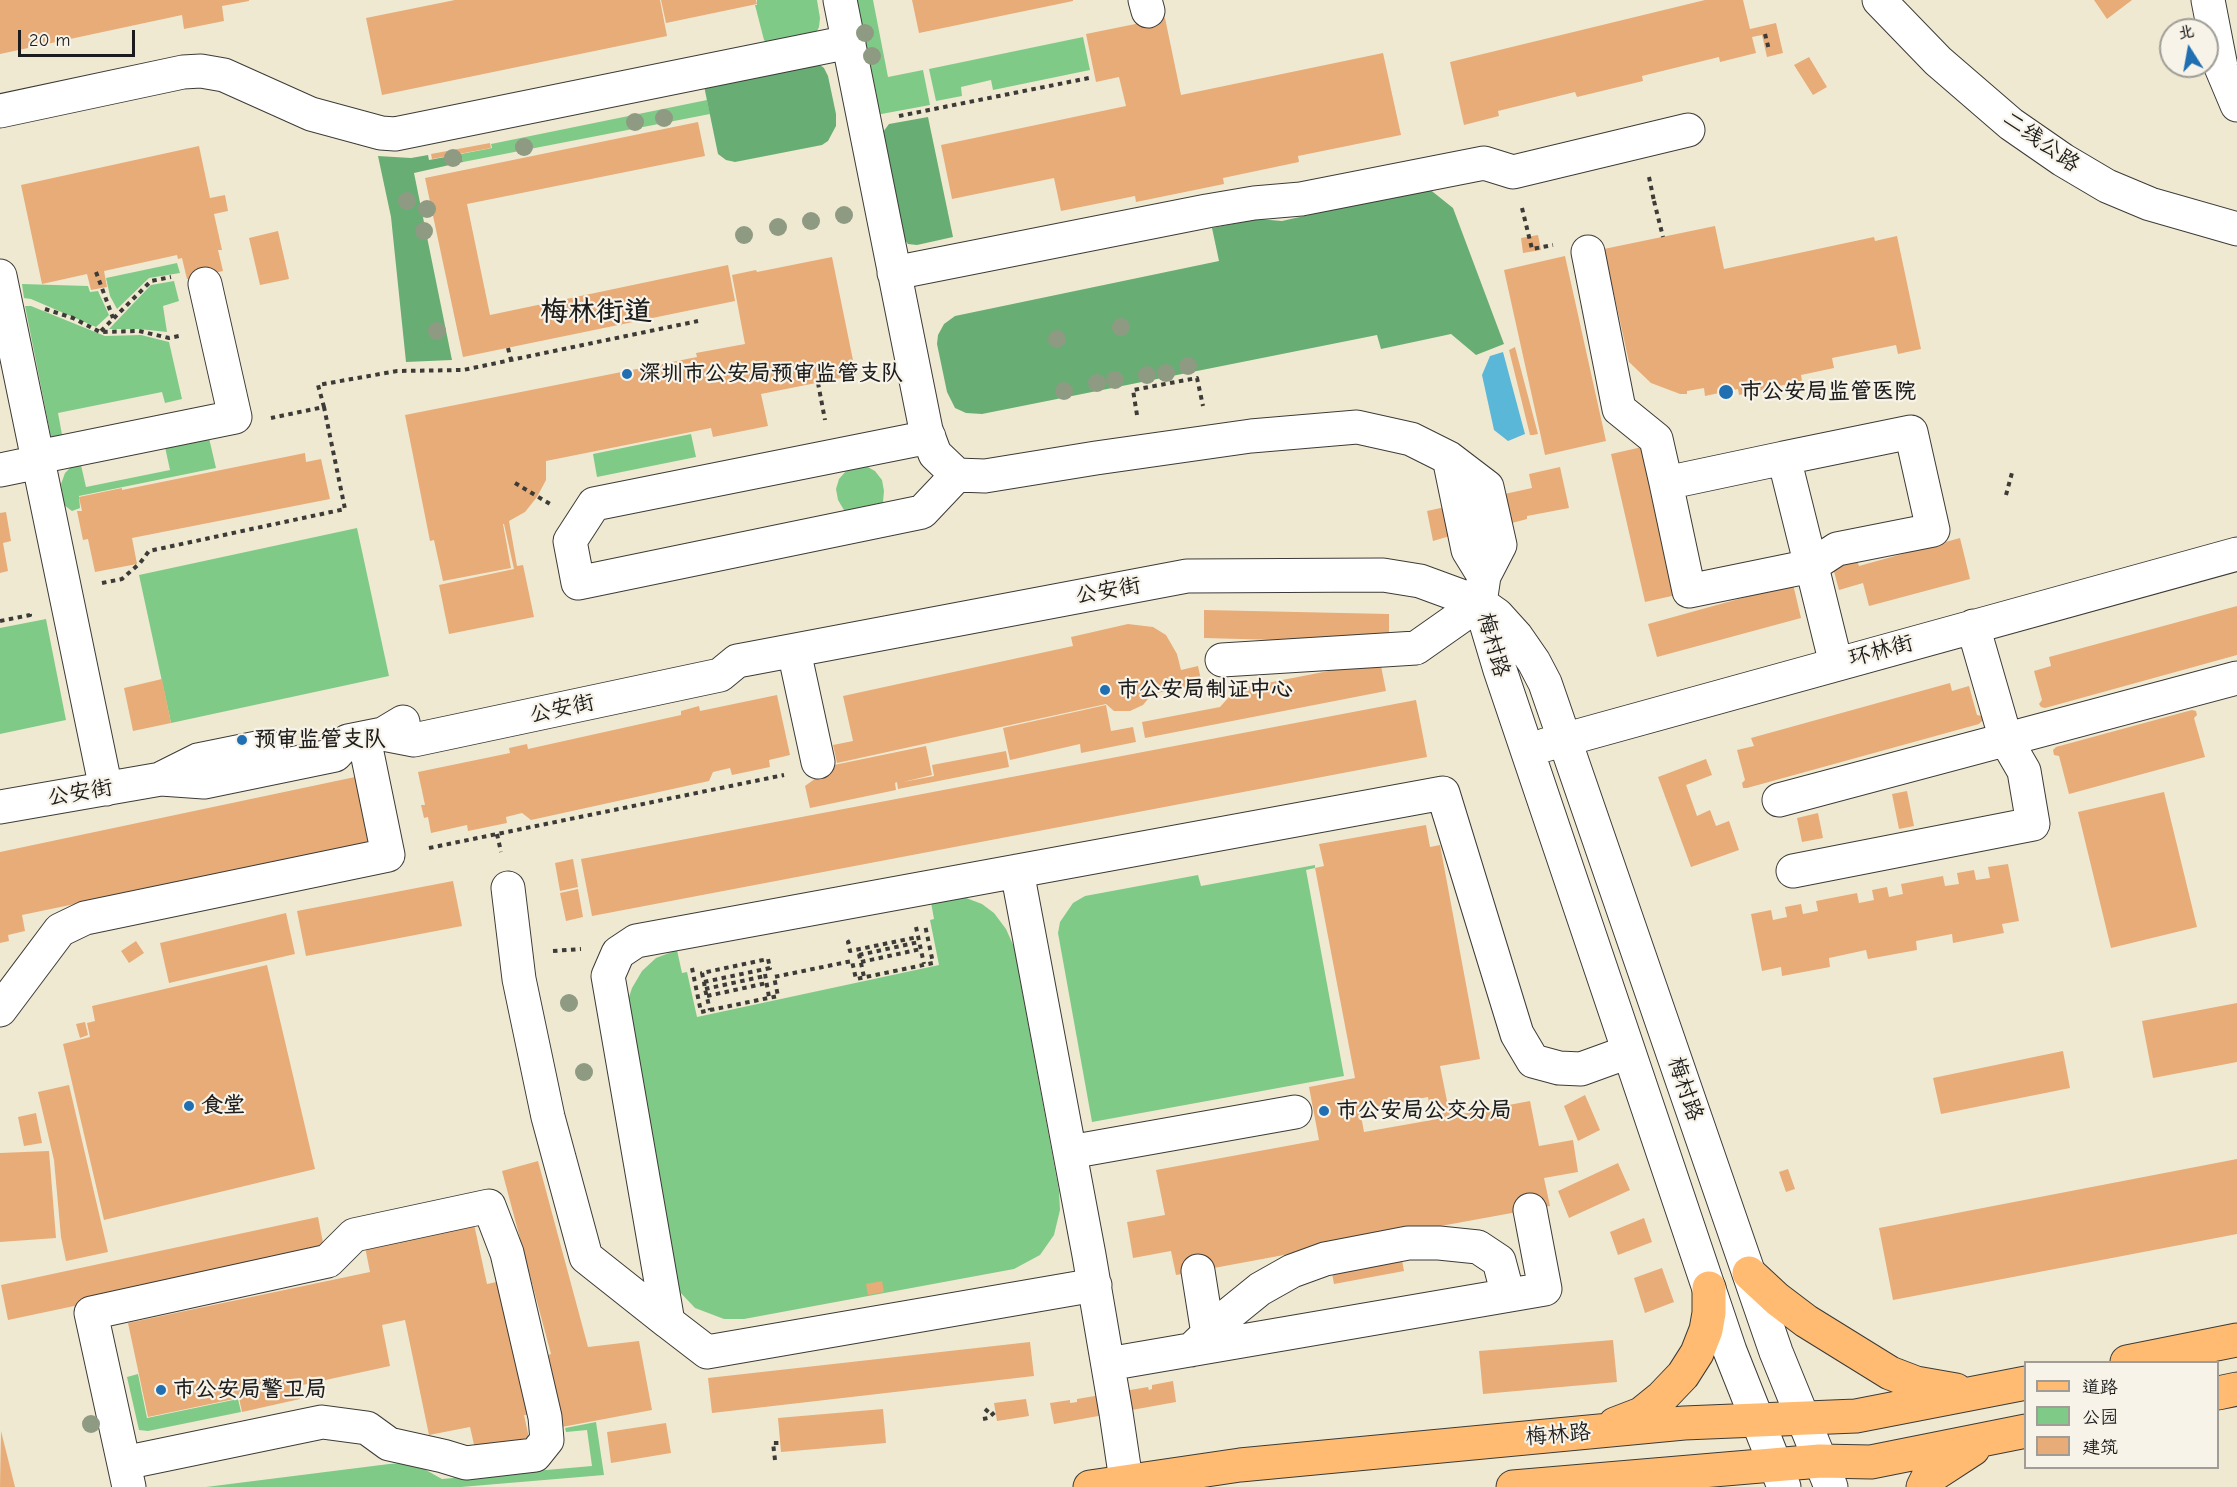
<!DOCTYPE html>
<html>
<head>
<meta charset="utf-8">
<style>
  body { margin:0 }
  #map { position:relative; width:2237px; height:1487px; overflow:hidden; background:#f0e9d2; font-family:"Comic Neue","LXGW WenKai TC",sans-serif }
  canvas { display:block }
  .legend { position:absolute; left:2024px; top:1361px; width:195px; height:108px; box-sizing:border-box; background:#f7f3e8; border:2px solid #9f9d96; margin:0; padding:8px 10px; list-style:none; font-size:18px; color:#1c1c1c }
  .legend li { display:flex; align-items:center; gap:12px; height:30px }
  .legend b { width:30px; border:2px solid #9f9d96 }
  .north { position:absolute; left:2159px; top:18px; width:60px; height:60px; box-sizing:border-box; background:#f7f3e8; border:2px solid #9f9d96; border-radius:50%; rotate:349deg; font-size:16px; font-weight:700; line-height:24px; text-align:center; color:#1c1c1c }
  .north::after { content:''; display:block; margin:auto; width:21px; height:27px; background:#1f6fb2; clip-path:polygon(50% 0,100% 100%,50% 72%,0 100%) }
  .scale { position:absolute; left:18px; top:30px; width:117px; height:27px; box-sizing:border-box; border:3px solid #1c1c1c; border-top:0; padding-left:8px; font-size:18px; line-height:21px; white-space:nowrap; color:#1c1c1c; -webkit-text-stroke:4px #f7f3e8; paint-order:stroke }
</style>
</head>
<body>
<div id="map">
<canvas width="2237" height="1487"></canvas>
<ul class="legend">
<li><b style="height:8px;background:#febb71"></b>道路</li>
<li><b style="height:16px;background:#80ca88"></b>公园</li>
<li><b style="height:16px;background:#e7ac78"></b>建筑</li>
</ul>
<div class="north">北</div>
<div class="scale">20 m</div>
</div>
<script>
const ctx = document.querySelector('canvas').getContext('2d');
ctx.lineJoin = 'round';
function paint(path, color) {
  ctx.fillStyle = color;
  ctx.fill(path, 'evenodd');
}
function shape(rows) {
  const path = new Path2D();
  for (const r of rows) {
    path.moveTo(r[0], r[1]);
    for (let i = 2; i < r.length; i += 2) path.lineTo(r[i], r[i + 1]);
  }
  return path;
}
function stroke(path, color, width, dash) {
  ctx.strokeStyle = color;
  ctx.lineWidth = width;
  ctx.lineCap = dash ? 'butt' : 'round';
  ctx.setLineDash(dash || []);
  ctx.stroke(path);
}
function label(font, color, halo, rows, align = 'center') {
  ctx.font = font + ' "Comic Neue","LXGW WenKai TC",sans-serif';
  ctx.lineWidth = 4.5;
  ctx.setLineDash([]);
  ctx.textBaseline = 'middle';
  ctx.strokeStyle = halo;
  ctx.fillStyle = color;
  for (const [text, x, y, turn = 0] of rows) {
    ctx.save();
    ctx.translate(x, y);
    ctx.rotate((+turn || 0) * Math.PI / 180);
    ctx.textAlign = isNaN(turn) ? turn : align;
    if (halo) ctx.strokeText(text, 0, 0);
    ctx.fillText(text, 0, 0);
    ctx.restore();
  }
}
const green = shape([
  [757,0,817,0,820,18,819,27,816,33,767,43,764,40,755,5,757,5],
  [853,0,873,0,888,77,923,70,930,105,876,115],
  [1083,37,1090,70,993,90,991,80,961,87,962,96,936,101,929,69],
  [707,100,710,114,463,162,461,154,492,148,491,144],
  [177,263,180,273,149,278,117,309,110,296,106,278],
  [174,281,179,301,163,306,167,332,139,329,109,329,151,285],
  [22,284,88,286,90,292,98,291,109,315,96,327,31,299,24,298],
  [25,306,31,306,105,336,141,335,169,342,182,399,165,403,162,392,58,413,63,440,52,442],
  [691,434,696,457,597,477,593,454],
  [209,438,216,468,79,496,80,508,72,511,64,505,61,484,65,473,71,467,81,465,86,487,170,470,165,447],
  [866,466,875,471,882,480,884,491,883,502,876,511,854,516,844,510,838,500,836,489,839,479,846,471],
  [357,528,389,676,171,723,139,575],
  [46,619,66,720,0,734,0,628],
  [1315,865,1315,868,1306,870,1344,1076,1092,1122,1058,933,1060,922,1073,903,1085,896,1198,875,1201,886],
  [961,896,982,904,994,913,1006,929,1014,947,1059,1191,1060,1210,1054,1235,1040,1255,1014,1269,744,1319,724,1319,695,1308,678,1290,626,1006,632,988,642,971,656,958,677,950,682,973,687,972,697,1017,939,965,930,920,934,919,930,897],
  [138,1374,147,1418,238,1399,241,1412,148,1431,139,1430,127,1377],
  [596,1422,604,1475,461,1487,206,1487,389,1464,406,1463,424,1469,442,1479,592,1466,587,1430,566,1432,565,1428]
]);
const forest = shape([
  [816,62,824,68,828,76,836,114,836,126,828,141,822,145,735,162,726,160,718,154,704,86],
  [928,117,953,237,917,245,908,244,902,236,883,132,889,124],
  [461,154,463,162,414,173,452,360,406,362,391,217,378,156,411,158,428,155,429,160],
  [1428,188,1453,208,1504,344,1476,355,1451,334,1381,349,1377,335,982,414,966,413,955,408,947,392,937,344,938,335,944,324,955,316,1219,261,1212,228,1258,219,1282,221]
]);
const water = shape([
  [1503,352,1525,434,1508,441,1494,430,1482,375,1490,356]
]);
const building = shape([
  [0,0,249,0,249,1,222,6,224,21,184,29,182,15,0,54],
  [455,0,660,0,667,36,382,95,366,18],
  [661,0,756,0,757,4,666,23],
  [912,0,1073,0,1073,1,919,33],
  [1705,0,1743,0,1750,29,1776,23,1783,53,1767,57,1762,35,1752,37,1756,53,1720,62,1719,57,1642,76,1643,81,1577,97,1575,92,1498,111,1499,116,1464,125,1450,62],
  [2094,0,2132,0,2107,19],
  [1165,18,1181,95,1383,53,1401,135,1298,156,1299,162,1223,178,1224,184,1136,202,1135,196,1061,211,1054,178,952,199,941,145,1126,106,1119,77,1096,82,1086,34],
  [1809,57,1827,87,1813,95,1794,65],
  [698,122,705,156,467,204,490,315,728,265,735,301,463,357,425,178],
  [490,143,491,148,432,159,431,154],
  [199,146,210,198,225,195,228,211,214,214,222,250,218,250,223,271,187,279,182,258,178,259,177,255,104,271,107,287,91,290,87,274,42,284,21,185],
  [1715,226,1724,269,1874,237,1875,241,1897,236,1921,349,1898,354,1896,345,1832,358,1834,368,1801,375,1802,381,1739,395,1738,389,1705,396,1704,388,1687,391,1687,394,1680,394,1651,383,1629,362,1604,249],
  [278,231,289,279,260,285,249,238],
  [1538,235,1541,250,1523,253,1521,238],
  [1565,256,1606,441,1545,455,1504,270],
  [832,257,856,375,761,394,768,426,713,437,711,428,546,461,546,480,537,497,525,512,509,521,517,566,523,565,534,617,449,634,439,585,514,569,504,524,503,524,511,568,443,581,434,540,430,541,405,415,697,357,696,353,745,344,732,275,756,270,757,272],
  [1515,347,1538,434,1533,435,1530,435,1509,350],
  [1642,447,1676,595,1645,602,1611,454],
  [305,453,306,462,321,459,330,499,132,538,137,564,95,572,88,539,83,540,77,511,82,511,79,497,122,488,122,490],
  [1560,467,1569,508,1527,516,1527,519,1512,523,1511,518,1433,541,1427,511,1532,488,1529,474],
  [6,512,11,541,3,543,8,571,0,573,0,513],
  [1960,538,1970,579,1869,606,1863,583,1839,590,1832,564,1856,558,1859,566],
  [1793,584,1801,618,1657,657,1648,624],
  [2237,606,2237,655,2045,708,2041,707,2039,704,2042,700,2034,671,2051,666,2049,657],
  [1204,610,1389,614,1389,643,1204,638],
  [1128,624,1153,627,1166,635,1177,654,1181,670,1198,666,1202,684,1152,694,1143,705,1130,711,1114,711,1106,704,837,763,833,745,853,741,843,696,1073,646,1071,637],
  [1380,661,1386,691,1145,738,1142,722,1220,707,1236,689],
  [162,679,171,723,133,731,124,688],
  [1950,683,1952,691,1969,686,1977,715,1982,716,1983,720,1979,724,1747,788,1743,788,1742,783,1745,780,1737,750,1754,746,1751,738],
  [777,695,790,755,769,760,770,767,732,775,730,768,713,772,709,781,531,820,522,813,506,817,507,823,468,831,467,825,431,833,428,817,424,818,421,805,425,805,418,772,510,753,509,748,527,744,528,749,681,715,681,711,699,706,700,711],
  [1416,700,1427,757,592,916,581,859],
  [1106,705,1111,731,1133,727,1136,742,1081,753,1080,744,1010,760,1003,728],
  [2192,710,2196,711,2197,715,2194,718,2205,757,2069,794,2059,756,2054,755,2053,750,2056,747],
  [926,746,932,775,903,782,934,776,932,765,1006,751,1009,767,898,789,897,782,895,783,896,790,810,808,805,786,834,765],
  [1706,759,1712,775,1686,785,1697,816,1710,810,1716,826,1729,821,1739,850,1691,867,1658,777],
  [355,777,368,843,22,915,25,931,8,935,9,941,0,943,0,852],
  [1907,791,1914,826,1899,829,1892,794],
  [2164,792,2197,927,2111,948,2078,812],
  [1818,813,1823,838,1802,842,1797,818],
  [1426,825,1430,847,1440,845,1480,1059,1440,1066,1450,1116,1530,1101,1539,1146,1573,1140,1578,1172,1544,1178,1550,1206,1397,1234,1404,1271,1334,1284,1327,1247,1176,1275,1171,1251,1133,1258,1127,1222,1165,1215,1156,1170,1319,1140,1309,1087,1355,1078,1315,868,1324,866,1319,844],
  [1428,1097,1432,1120,1364,1132,1360,1110],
  [573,859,578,887,560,891,555,863],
  [2008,864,2019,921,2002,924,2004,933,1953,943,1952,934,1916,941,1917,950,1868,959,1866,950,1829,958,1830,967,1782,976,1781,967,1762,971,1751,914,1771,910,1773,920,1787,917,1785,907,1801,904,1803,914,1818,911,1816,901,1857,893,1859,903,1874,900,1872,890,1887,887,1889,897,1903,894,1901,884,1943,876,1945,886,1959,884,1957,873,1974,870,1976,880,1990,878,1988,867],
  [453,881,462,926,306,956,297,911],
  [578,889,583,917,566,921,560,893],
  [286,913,295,954,169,983,160,943],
  [136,941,144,953,129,963,121,951],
  [267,965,315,1169,104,1220,63,1044,90,1037,87,1023,95,1021,92,1006],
  [2237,1003,2237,1062,2153,1078,2142,1021],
  [85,1022,88,1035,80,1038,76,1024],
  [2063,1051,2070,1088,1941,1114,1933,1078],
  [69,1085,108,1252,66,1261,61,1237,54,1160,38,1092],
  [1585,1095,1600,1130,1578,1141,1564,1106],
  [36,1113,42,1143,24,1146,18,1117],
  [49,1151,56,1238,0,1242,0,1153],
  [2237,1159,2237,1234,1893,1300,1879,1228],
  [538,1161,588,1347,639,1341,652,1410,562,1427,548,1355,551,1354,502,1171],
  [1618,1163,1630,1190,1569,1218,1558,1191],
  [1788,1169,1795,1189,1786,1192,1779,1172],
  [318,1217,325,1253,8,1320,1,1285],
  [1644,1218,1652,1242,1618,1255,1610,1232],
  [474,1224,487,1284,501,1281,528,1415,524,1415,529,1438,475,1449,470,1427,429,1435,405,1320,382,1325,390,1366,298,1386,300,1399,242,1412,239,1398,148,1417,128,1323,370,1272,365,1247],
  [1662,1268,1674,1302,1645,1313,1634,1278],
  [882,1281,884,1292,868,1295,866,1284],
  [1613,1340,1617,1382,1483,1394,1479,1351],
  [1030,1342,1034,1376,712,1413,708,1378],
  [1173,1381,1176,1402,1054,1424,1050,1403,1070,1400,1070,1403,1077,1402,1077,1399,1148,1387,1149,1390,1152,1389,1152,1385],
  [1026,1399,1029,1416,997,1421,994,1403],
  [883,1409,886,1443,781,1452,778,1418],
  [666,1423,671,1453,611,1463,607,1432],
  [1,1431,15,1487,0,1487]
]);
const path = shape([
  [1765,34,1769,50],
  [899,116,1089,78],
  [1649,177,1654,201],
  [1522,208,1532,249,1553,245],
  [96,272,113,318],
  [45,309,73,318,100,332,139,331,169,338,179,336],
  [101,331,151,281,171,277],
  [508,348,511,360],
  [818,383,825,420],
  [324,407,318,385,397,371,463,370,698,321],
  [1137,415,1133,390,1197,378,1203,406],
  [515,483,550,504],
  [2006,495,2013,469],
  [102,583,122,579,140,563,149,551,345,509,324,407,271,418],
  [0,621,30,615,29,611],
  [497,834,501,852],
  [429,848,784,775],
  [916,927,924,964],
  [850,941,848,942,850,951,918,937],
  [553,951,581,949],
  [859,954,864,977],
  [859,955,919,942],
  [861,962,921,949],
  [692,968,701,1012,778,996,774,977,852,961,856,979,933,963,925,925],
  [765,974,769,997],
  [704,982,770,968,768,959,702,973,704,982,705,989,710,1010],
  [705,989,765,976],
  [707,996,767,983],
  [985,1409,992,1415],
  [983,1419,988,1418,995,1412],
  [775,1460,773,1443,779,1443]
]);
const minor = shape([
  [840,0,926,430,935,454,957,475,985,476,1096,458,1251,436,1357,427,1411,439,1449,458,1487,487,1500,545,1484,576,1480,603,1500,670,1730,1351,1784,1487],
  [1145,0,1148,11],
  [1879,0,1938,61,2011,124,2063,160,2107,186,2150,204,2237,229],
  [2208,0,2221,67,2237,105],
  [0,111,183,72,201,71,224,75,311,114,381,133,395,134,849,42],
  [1588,252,1619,409,1656,439,1666,483,1784,458],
  [894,273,1207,211,1254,203,1301,199,1484,163,1513,172,1688,130],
  [0,276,106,789],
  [929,437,594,504,570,541,578,583,922,512,957,475],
  [38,457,235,417,205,284],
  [1449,458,1468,550,1484,576],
  [0,470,39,462],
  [1666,483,1689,591,1811,566,1837,549,1933,530,1911,432,1784,458,1811,566,1814,575,1836,664],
  [794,651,818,762],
  [1222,660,1416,648,1480,603],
  [383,734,414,740,720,675,737,661,748,659,1187,576,1383,575,1420,581,1480,603,1497,615,1516,636,1534,662,1545,683,1776,1352,1831,1487],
  [1545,745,2237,554],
  [162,778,198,760,267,746],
  [1779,800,2237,678],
  [0,807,161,779,204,782,335,755,348,741,383,734,403,722],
  [1017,871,1089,1255,1116,1413,1127,1487],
  [1793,871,2033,824,2024,771,2006,740,1973,626],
  [508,888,519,979,548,1117,586,1257,668,1322],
  [0,1010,60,930,85,918,388,855,364,738],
  [1070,1152,1295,1112],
  [1198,1271,1208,1334],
  [1095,1285,707,1352,668,1322,608,976,618,953,636,941,1443,793,1517,1034,1533,1061,1559,1068,1581,1069,1628,1052],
  [1191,1350,1223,1319,1260,1289,1292,1271,1325,1259,1408,1243,1439,1243,1478,1247,1499,1261,1508,1295],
  [1108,1364,1545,1289,1530,1210],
  [124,1463,322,1422,367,1428,389,1444,443,1456,466,1463,535,1455,547,1440,545,1417,507,1253,489,1206,354,1235,328,1261,91,1313,129,1487]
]);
const major = shape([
  [1749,1273,1777,1299,1806,1321,1890,1373,1916,1383,1956,1390],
  [2127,1362,2237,1340],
  [2218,1393,2237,1389],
  [1615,1424,1641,1414,1662,1397,1683,1375,1697,1353,1706,1330,1709,1313,1709,1288],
  [1090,1487,1240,1465,1684,1423,1856,1416,2026,1383],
  [1513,1487,1820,1461,1871,1462,2026,1431],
  [1923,1487,1927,1479,1973,1449]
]);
const pathBridge = shape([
  [1654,201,1663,237]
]);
const trees = [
  [865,33],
  [872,56],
  [664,118],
  [635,122],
  [524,147],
  [453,158],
  [407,201],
  [427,209],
  [844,215],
  [811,221],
  [778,227],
  [424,231],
  [744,235],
  [1121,327],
  [437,331],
  [1057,339],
  [1188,366],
  [1166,373],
  [1147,375],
  [1115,380],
  [1097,383],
  [1064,391],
  [569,1003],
  [584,1072],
  [91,1424]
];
const markers = [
  [627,374,6,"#1f6fb2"],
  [1726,392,8,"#1f6fb2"],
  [1105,690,6,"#1f6fb2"],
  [242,740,6,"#1f6fb2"],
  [189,1106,6,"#1f6fb2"],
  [1324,1111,6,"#1f6fb2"],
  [161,1390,6,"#1f6fb2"]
];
const streetNames = [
  ["二线公路",2041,142,35],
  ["公安街",1108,591,-10],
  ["梅村路",1493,645,74],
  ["环林街",1881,651,-15],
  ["公安街",562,709,-12],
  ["公安街",80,793,-10],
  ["梅村路",1685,1089,71],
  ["梅林路",1558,1435,-5]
];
const poiNames = [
  ["深圳市公安局预审监管支队",639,374],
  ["市公安局监管医院",1740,392],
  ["市公安局制证中心",1117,690],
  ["预审监管支队",254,740],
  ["食堂",201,1106],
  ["市公安局公交分局",1336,1111],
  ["市公安局警卫局",173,1390]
];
const districtNames = [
  ["梅林街道",596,312]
];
paint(green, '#80ca88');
paint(forest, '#68ae74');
paint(water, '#5ab7d8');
paint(building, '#e7ac78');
stroke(minor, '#3c3b37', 35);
stroke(major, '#3c3b37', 35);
stroke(path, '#3c3b37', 4, [4.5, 4.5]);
stroke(minor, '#fff', 33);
stroke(major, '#febb71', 33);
stroke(pathBridge, '#3c3b37', 4, [4.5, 4.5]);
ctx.fillStyle = '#8f9a83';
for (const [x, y] of trees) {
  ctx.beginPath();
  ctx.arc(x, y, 9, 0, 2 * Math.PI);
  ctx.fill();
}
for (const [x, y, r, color] of markers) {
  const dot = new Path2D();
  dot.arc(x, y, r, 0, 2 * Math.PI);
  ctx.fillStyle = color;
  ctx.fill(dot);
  stroke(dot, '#f7f3e8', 2);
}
label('22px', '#1c1c1c', '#f7f3e8', streetNames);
label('bold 22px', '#1c1c1c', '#f7f3e8', poiNames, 'left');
label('bold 28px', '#1c1c1c', '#f7f3e8', districtNames);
</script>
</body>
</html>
